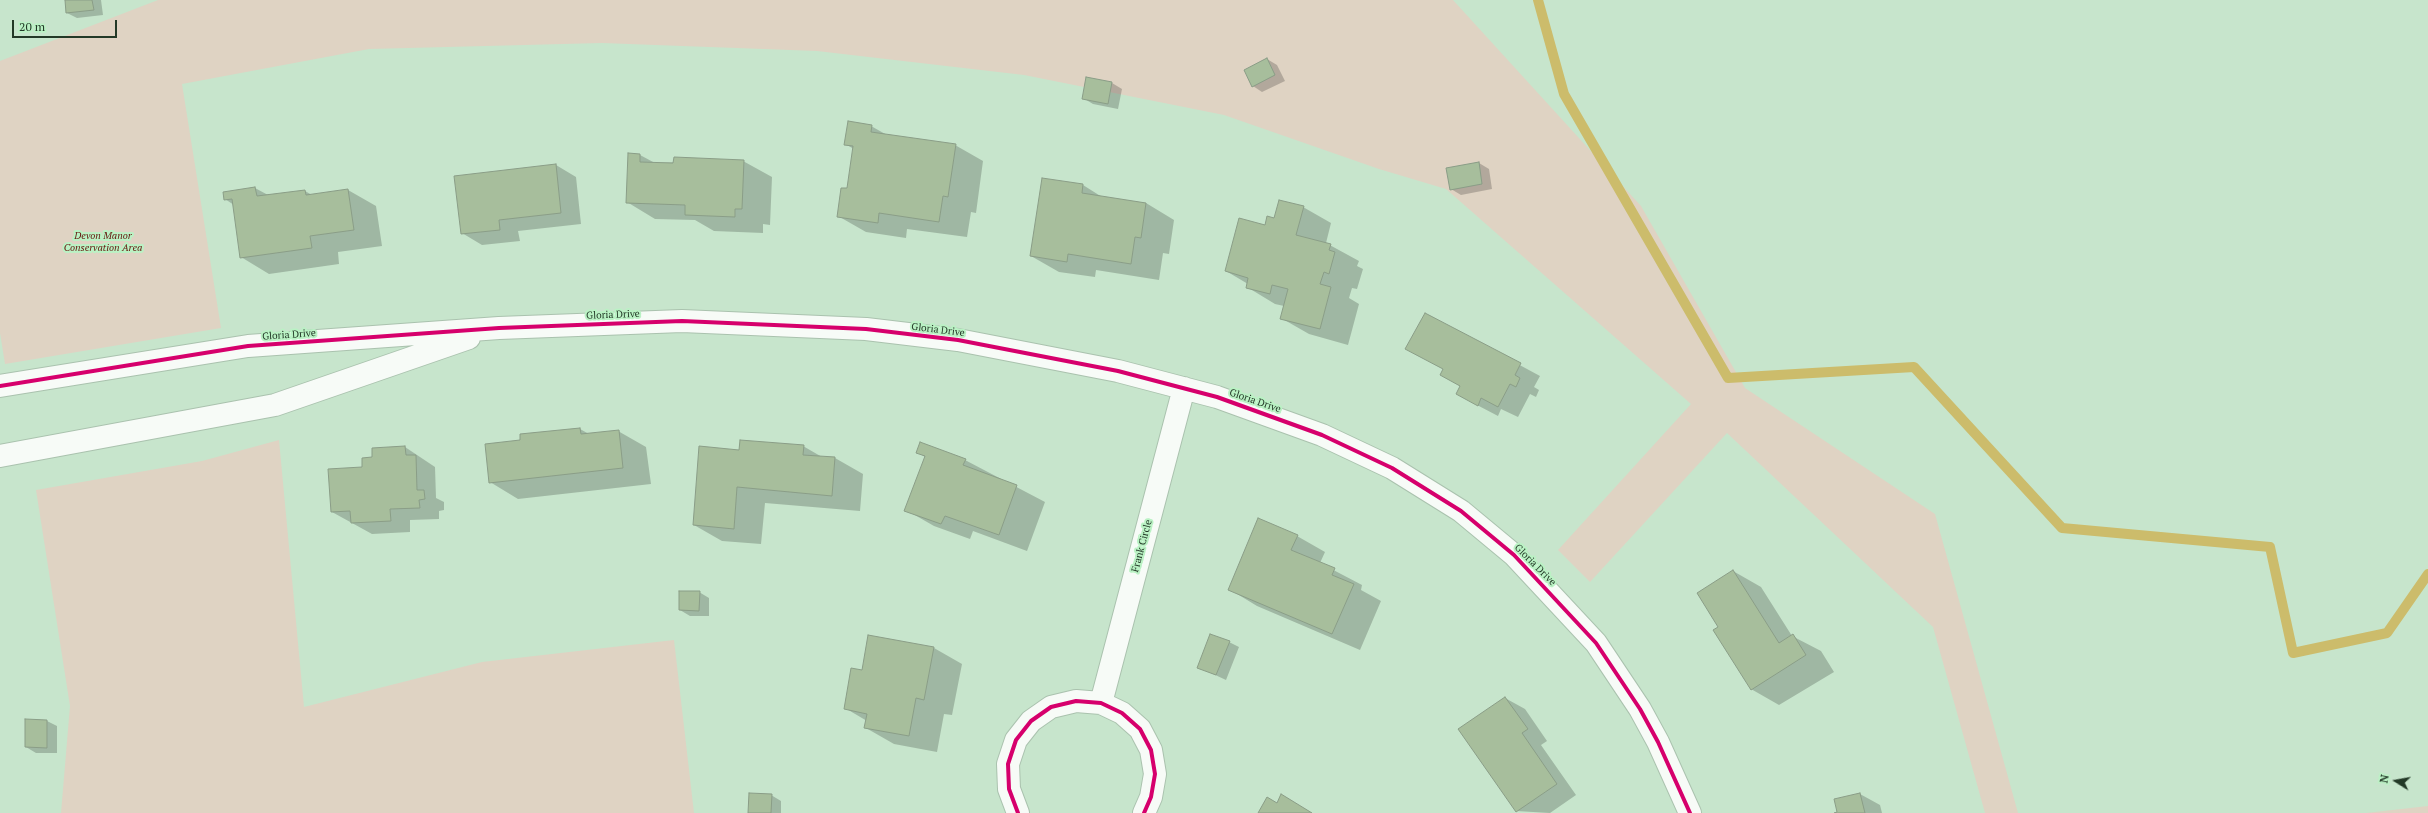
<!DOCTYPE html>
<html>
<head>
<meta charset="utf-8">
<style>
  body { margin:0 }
  #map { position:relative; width:2428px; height:813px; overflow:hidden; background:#c7e5cc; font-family:"PT Serif",serif }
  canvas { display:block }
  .north { position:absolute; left:2376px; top:761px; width:40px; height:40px; -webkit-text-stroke:3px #baf2c4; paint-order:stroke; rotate:281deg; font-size:11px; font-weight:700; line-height:16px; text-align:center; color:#233927 }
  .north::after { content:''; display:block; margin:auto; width:14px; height:18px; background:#233927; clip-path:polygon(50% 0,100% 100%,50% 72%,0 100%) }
  .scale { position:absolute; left:12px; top:20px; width:105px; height:18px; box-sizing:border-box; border:2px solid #233927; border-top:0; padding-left:5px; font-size:12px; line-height:14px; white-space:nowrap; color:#233927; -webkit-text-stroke:3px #baf2c4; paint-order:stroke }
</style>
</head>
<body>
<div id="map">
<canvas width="2428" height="813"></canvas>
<div class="north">N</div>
<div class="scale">20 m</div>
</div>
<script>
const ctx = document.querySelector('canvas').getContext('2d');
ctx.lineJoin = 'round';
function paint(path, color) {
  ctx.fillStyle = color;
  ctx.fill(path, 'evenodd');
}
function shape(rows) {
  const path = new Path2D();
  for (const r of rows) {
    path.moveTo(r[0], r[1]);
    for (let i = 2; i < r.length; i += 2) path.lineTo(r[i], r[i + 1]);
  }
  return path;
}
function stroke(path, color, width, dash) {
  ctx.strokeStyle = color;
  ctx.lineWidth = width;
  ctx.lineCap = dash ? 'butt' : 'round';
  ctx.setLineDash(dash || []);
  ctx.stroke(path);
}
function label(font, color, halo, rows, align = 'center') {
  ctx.font = font + ' "PT Serif",serif';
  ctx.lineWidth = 4;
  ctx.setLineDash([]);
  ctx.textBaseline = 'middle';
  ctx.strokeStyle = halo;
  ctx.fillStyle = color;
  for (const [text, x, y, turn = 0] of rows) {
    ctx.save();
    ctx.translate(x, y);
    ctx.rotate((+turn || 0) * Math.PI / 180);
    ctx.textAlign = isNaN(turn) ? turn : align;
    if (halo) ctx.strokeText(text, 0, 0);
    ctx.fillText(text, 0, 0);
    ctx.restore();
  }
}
const green = shape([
  [158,0,1453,0,1641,206,1745,388,1935,514,2018,813,1985,813,1933,627,1727,433,1590,582,1558,550,1691,404,1446,189,1379,169,1224,115,1024,75,817,51,602,43,369,49,182,84,221,328,5,364,0,333,0,61],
  [279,440,304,707,482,662,674,640,694,813,61,813,70,706,36,490,202,461],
  [2428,806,2428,813,2366,813]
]);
const shadow = shape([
  [66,0,101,0,103,15,77,18,67,13],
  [1267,59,1277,65,1285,81,1262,92,1253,86],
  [1087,78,1112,83,1122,89,1118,109,1093,104,1083,98],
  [871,126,887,135,955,145,983,161,976,213,971,212,967,237,907,229,906,238,866,232,838,216,848,189,854,149,845,144],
  [640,155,655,163,743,161,772,177,770,225,763,224,763,233,714,231,695,220,655,219,627,202],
  [1479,163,1489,169,1492,189,1461,195,1451,189],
  [556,165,576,177,581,224,518,231,520,241,482,245,462,233],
  [1083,185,1102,197,1146,203,1174,220,1169,254,1163,253,1159,280,1096,270,1095,277,1059,272,1031,256],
  [255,188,268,195,305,191,312,195,348,190,376,206,382,246,338,252,339,264,269,274,241,257,234,205,225,199,224,193],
  [1303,207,1331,223,1326,243,1359,261,1357,266,1363,269,1357,289,1352,288,1349,298,1359,304,1348,345,1309,334,1281,318,1284,306,1275,304,1247,287,1248,284,1226,271,1266,226,1275,219],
  [1425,314,1540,376,1534,387,1539,390,1536,397,1530,394,1518,417,1501,409,1498,416,1477,405,1444,369],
  [580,429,589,434,618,431,646,447,651,484,518,499,490,482,521,441,521,435],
  [921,444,965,460,1045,502,1027,551,973,531,970,539,934,526,906,510,925,457,917,452],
  [803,446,822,457,835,458,863,474,860,511,765,503,761,544,722,541,694,525,740,451],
  [405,447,435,467,436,498,444,502,444,510,439,511,439,519,410,520,410,532,372,534,332,512,373,458],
  [1297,536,1325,552,1320,563,1362,585,1361,590,1381,601,1360,650,1257,606,1229,589],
  [1733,571,1761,587,1792,636,1821,651,1834,672,1779,705,1751,689,1719,627],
  [699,592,709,598,709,616,690,616,680,610],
  [1229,642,1239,647,1226,680,1198,667],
  [934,648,962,664,952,715,944,714,937,752,894,744,866,728,867,721,845,708,862,671],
  [1505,698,1525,709,1547,741,1541,745,1576,795,1550,813,1516,811],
  [47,721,57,726,57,753,36,753,26,747],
  [1860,794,1880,805,1882,813,1839,813],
  [771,795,781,801,781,813,749,813]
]);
const stream = shape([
  [1538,0,1564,94,1728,378,1914,367,2062,528,2270,547,2293,653,2387,633,2428,574]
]);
const building = shape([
  [65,0,92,0,94,10,66,13,65,0],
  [1267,58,1275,75,1252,87,1244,70,1267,58],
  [1086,77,1112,82,1108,104,1082,99,1086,77],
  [848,121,872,125,871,132,956,144,948,197,943,196,939,222,879,213,878,223,837,217,841,188,847,188,853,146,844,145,848,121],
  [628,153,640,154,640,162,673,163,674,157,744,160,742,209,735,209,735,217,685,215,685,205,626,203,628,153],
  [1479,162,1482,184,1450,190,1446,168,1479,162],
  [556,164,561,213,499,220,500,230,461,234,454,176,556,164],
  [1042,178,1083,184,1082,193,1146,203,1141,238,1135,237,1131,264,1068,254,1067,262,1030,256,1042,178],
  [255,187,257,196,305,190,306,195,348,189,354,230,310,236,312,248,240,258,232,199,224,200,223,192,255,187],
  [1279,200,1304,206,1296,235,1331,244,1329,250,1335,252,1329,274,1324,272,1320,284,1331,287,1320,329,1280,319,1288,289,1272,285,1270,294,1246,288,1248,278,1225,271,1239,218,1265,225,1267,216,1274,218,1279,200],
  [1425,313,1521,363,1515,375,1520,378,1516,387,1510,384,1498,407,1481,398,1478,406,1456,394,1460,386,1440,375,1443,369,1405,349,1425,313],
  [580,428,581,434,619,430,623,468,489,483,485,444,520,440,520,434,580,428],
  [740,440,804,445,803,455,835,457,832,496,737,487,734,529,693,525,699,446,739,450,740,440],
  [920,442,966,459,963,465,1017,485,999,535,945,516,941,524,904,511,925,456,916,453,920,442],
  [405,446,406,455,416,455,417,490,424,490,425,499,419,500,420,508,390,509,391,521,351,523,350,511,331,512,328,469,362,467,362,458,372,457,372,448,405,446],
  [1258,518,1298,535,1291,550,1335,568,1332,575,1354,584,1332,634,1228,590,1258,518],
  [1733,570,1779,643,1793,634,1806,655,1751,690,1713,630,1718,627,1697,593,1733,570],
  [679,591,700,591,699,611,679,610,679,591],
  [1210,634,1230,641,1216,675,1197,668,1210,634],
  [868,635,934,647,924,700,916,698,909,736,864,728,867,714,844,709,851,668,862,670,868,635],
  [1505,697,1528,729,1522,733,1557,784,1516,812,1458,729,1505,697],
  [25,719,47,720,47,748,25,747,25,719],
  [749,793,772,794,771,813,748,813,749,793],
  [1860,793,1865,813,1834,813,1837,812,1834,799,1860,793],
  [1281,794,1312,813,1258,813,1267,797,1277,803,1281,794]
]);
const street = shape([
  [0,386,248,346,499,328,682,321,866,329,958,340,1118,371,1217,397,1322,435,1392,468,1461,511,1514,555,1596,643,1640,709,1658,742,1690,813],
  [0,456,275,405,469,338],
  [1101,703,1184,388],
  [1018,813,1009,789,1008,764,1016,740,1031,721,1051,707,1076,701,1101,703,1122,713,1140,729,1151,750,1155,774,1151,797,1144,813]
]);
const cycleway = shape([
  [0,386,248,346,499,328,682,321,866,329,958,340,1118,371,1217,397,1322,435,1392,468,1461,511,1514,555,1596,643,1640,709,1658,742,1690,813],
  [1018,813,1009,789,1008,764,1016,740,1031,721,1051,707,1076,701,1101,703,1122,713,1140,729,1151,750,1155,774,1151,797,1144,813]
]);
const parkNames = [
  ["Devon Manor",103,236],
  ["Conservation Area",103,248]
];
const streetNames = [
  ["Gloria Drive",613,315,-2],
  ["Gloria Drive",938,330,7],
  ["Gloria Drive",289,335,-4],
  ["Gloria Drive",1255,401,19],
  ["Frank Circle",1142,546,-75],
  ["Gloria Drive",1535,565,45]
];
paint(green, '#dfd3c3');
paint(shadow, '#0003');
stroke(stream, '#ccbc6b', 10);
paint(building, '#a7be9c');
stroke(building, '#8a9d87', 1);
stroke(street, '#aac2ae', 24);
stroke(street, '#f7fbf7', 22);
stroke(cycleway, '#d6006c', 4);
label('italic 10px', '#64150d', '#baf2c4', parkNames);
label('10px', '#233927', '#baf2c4', streetNames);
</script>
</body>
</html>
